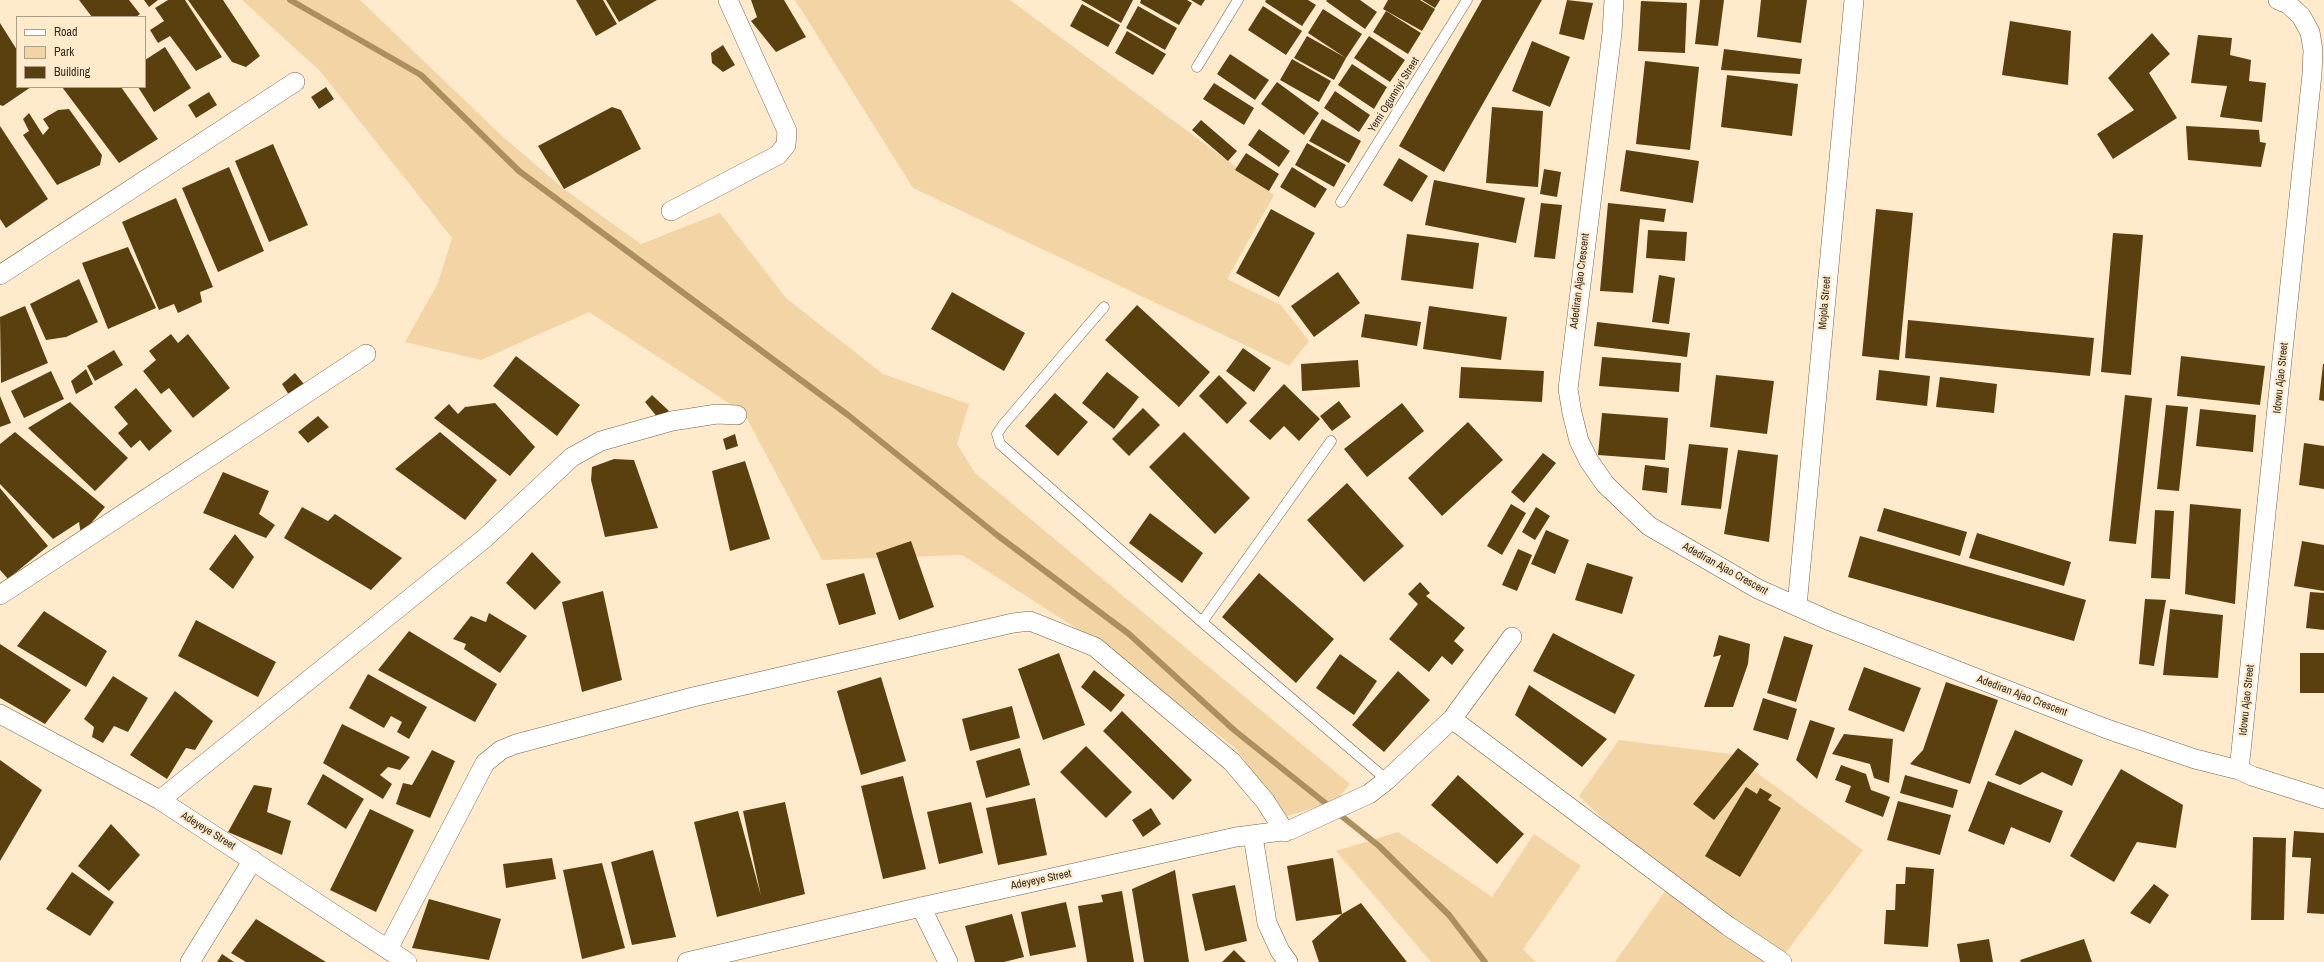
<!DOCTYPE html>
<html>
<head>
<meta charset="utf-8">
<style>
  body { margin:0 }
  #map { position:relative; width:2324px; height:962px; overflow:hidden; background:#ffebcc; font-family:"Archivo Narrow",sans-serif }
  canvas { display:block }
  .legend { position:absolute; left:16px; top:16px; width:130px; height:72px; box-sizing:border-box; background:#ffebcc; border:1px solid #ad9e86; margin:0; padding:5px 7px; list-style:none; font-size:12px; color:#322a1e }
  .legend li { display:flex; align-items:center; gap:8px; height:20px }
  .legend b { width:20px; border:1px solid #ad9e86 }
</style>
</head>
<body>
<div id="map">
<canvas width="2324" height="962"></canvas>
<ul class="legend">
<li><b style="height:5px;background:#fff"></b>Road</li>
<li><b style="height:11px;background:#f2d4a5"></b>Park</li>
<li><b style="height:11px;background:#5a400f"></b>Building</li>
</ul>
</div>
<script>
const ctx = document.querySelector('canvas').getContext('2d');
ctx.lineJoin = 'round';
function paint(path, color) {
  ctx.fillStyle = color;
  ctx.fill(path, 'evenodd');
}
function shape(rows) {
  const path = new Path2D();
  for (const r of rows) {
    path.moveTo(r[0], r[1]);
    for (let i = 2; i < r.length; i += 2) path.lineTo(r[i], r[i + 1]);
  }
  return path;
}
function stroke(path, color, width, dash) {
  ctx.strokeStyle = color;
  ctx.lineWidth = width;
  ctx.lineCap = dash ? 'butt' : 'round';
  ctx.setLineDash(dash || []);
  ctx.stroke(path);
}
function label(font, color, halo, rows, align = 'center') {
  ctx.font = font + ' "Archivo Narrow",sans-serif';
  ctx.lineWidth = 4;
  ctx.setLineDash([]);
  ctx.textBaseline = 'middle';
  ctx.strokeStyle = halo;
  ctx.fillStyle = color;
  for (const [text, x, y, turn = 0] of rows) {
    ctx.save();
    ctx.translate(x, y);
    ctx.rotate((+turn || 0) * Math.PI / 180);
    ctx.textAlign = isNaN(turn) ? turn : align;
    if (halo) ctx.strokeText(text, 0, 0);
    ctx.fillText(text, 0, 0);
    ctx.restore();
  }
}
const green = shape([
  [242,0,360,0,502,136,564,189,641,244,720,213,786,298,883,374,969,404,957,444,975,473,1350,784,1335,802,1287,816,1235,748,1104,646,962,555,822,560,744,413,589,312,481,360,405,342,438,283,452,238,320,71],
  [795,0,1010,0,1274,195,1227,279,1281,305,1309,341,1289,366,913,188],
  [1619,740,1731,754,1863,850,1779,962,1615,962,1671,883,1579,796],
  [1398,832,1492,897,1534,834,1581,866,1523,949,1536,962,1431,962,1336,851]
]);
const stream = shape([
  [290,0,421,75,519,171,848,415,997,535,1129,634,1234,730,1379,846,1449,915,1485,962]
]);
const building = shape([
  [79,0,129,0,140,14,136,17,92,17],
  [144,0,158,0,149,7],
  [168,0,185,0,222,57,196,71,170,36,158,43,150,30,164,21,155,8],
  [188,0,223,0,260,56,246,67,232,62],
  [576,0,603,0,617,24,596,36],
  [606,0,657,0,619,22],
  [751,0,784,0,806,37,776,52,751,21,757,17],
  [1081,0,1133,0,1121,23],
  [1141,0,1187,0,1192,3,1179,25,1140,3],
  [1191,0,1205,0,1201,6],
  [1266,0,1308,0,1316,5,1302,26,1265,2],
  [1327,0,1360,0,1377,12,1365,29,1326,1],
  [1388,0,1420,0,1435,9,1422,31,1383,9],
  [1422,0,1440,0,1435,8],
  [1482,0,1542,0,1444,172,1399,146],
  [1567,0,1593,3,1584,40,1559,34],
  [1700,0,1724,0,1718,46,1695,44],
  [1761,0,1807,0,1801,43,1757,37],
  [1641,1,1687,3,1685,53,1638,51],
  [1082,4,1120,25,1108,47,1070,26],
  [1138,6,1177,28,1165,50,1126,28],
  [1263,6,1302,31,1286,55,1248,30],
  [1323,9,1362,34,1346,58,1308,33],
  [1386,11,1421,33,1408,54,1373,32],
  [2010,21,2071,31,2068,85,2002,75],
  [0,23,17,50,17,87,31,87,3,106,0,105],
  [1127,31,1166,54,1153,75,1115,53],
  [2152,33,2170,54,2149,73,2177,118,2113,159,2097,134,2134,110,2108,78],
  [2198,35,2232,38,2230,55,2251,60,2249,81,2266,83,2262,122,2220,117,2227,86,2191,83],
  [1307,36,1346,58,1334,80,1294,58],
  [1369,36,1405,60,1390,82,1354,58],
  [1532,41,1570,57,1550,107,1512,91],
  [723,45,735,65,723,72,712,63,711,53],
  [165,47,191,88,154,112,138,87,145,87,145,60],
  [1724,49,1802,59,1800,74,1721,70],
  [1230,54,1269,80,1255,100,1217,74],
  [1292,59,1331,81,1319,102,1280,80],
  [1645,61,1699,67,1690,150,1636,144],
  [1352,64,1387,87,1374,109,1338,85],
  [1727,75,1798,84,1792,136,1721,127],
  [1277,82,1319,113,1304,135,1261,104],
  [1214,83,1254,108,1244,125,1203,99],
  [62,87,121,87,158,139,119,163],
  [326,87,334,99,319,109,311,97],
  [1335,91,1370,115,1359,132,1324,108],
  [209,92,217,105,196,118,188,105],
  [612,107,621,110,641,149,564,189,538,146],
  [1492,107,1543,111,1538,187,1486,183],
  [69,109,102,155,100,165,57,185,23,135,29,131,23,119,29,113,43,135,49,128,43,119,58,110],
  [1322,119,1361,141,1349,163,1309,141],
  [1201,120,1237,151,1228,161,1192,130],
  [0,126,48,199,6,228,0,219],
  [2186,126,2259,130,2260,142,2266,143,2261,167,2188,160],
  [1259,129,1290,151,1279,167,1248,145],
  [1307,143,1346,165,1334,187,1295,165],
  [273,144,308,225,269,242,235,161],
  [1626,150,1699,161,1693,203,1620,191],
  [1246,153,1279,174,1269,191,1235,170],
  [1399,158,1428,176,1412,202,1383,185],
  [229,167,264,251,218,272,182,188],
  [1292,167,1327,189,1315,208,1280,187],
  [1544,169,1561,172,1557,197,1540,194],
  [1434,180,1525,198,1516,243,1425,225],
  [176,198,213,287,200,292,202,302,178,313,174,304,159,310,122,222],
  [1541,203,1562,205,1555,259,1534,257],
  [1608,203,1666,209,1664,222,1640,219,1633,293,1600,291],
  [1271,209,1315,233,1279,297,1236,273],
  [1876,209,1913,213,1899,360,1862,356],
  [1648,230,1687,232,1685,261,1646,258],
  [2113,233,2143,235,2131,375,2101,372],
  [1407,234,1479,243,1473,289,1401,280],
  [128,247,156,308,108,329,82,263],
  [1338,272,1360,303,1314,337,1291,306],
  [1659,275,1675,278,1669,324,1652,322],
  [79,279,98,322,66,337,46,340,30,304],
  [952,292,1025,333,1004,371,931,329],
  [1137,305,1210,372,1179,407,1105,340],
  [25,306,48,363,1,383,0,317],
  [1429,306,1507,317,1501,360,1423,349],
  [1365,314,1421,322,1417,346,1361,337],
  [1908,320,2094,338,2090,376,1905,358],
  [1597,322,1690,333,1687,357,1594,346],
  [171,334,178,343,188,334,230,388,193,418,169,388,161,394,143,371,156,360,149,351],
  [1243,348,1271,368,1254,392,1226,371],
  [114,350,123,365,95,381,87,366],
  [516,356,580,405,557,436,493,386],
  [2181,356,2265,366,2260,405,2177,396],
  [1602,357,1681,363,1679,392,1599,386],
  [1358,360,1360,387,1302,391,1301,364],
  [2323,364,2324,364,2324,401,2319,400],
  [1461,367,1544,371,1542,402,1459,398],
  [86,369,93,384,76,394,71,381],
  [1879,370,1930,376,1927,406,1876,400],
  [51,371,64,399,24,418,11,391],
  [1107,372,1139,397,1114,429,1082,403],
  [295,373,307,388,291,398,282,384],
  [1219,375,1247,403,1227,424,1199,396],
  [1716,375,1774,381,1767,434,1710,427],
  [1940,377,1997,384,1994,413,1936,407],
  [1284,384,1320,419,1299,441,1284,426,1270,440,1249,421],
  [136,388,172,431,149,451,140,440,131,448,118,433,128,424,114,407],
  [1055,393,1088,422,1058,456,1025,426],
  [652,395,669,411,658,418,645,402],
  [2125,395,2152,398,2136,544,2109,541],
  [0,396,11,423,0,427],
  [1339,401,1351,417,1332,431,1320,416],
  [70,402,128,458,95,491,28,428],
  [495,403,535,447,510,476,434,418,449,404,458,414,465,407],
  [1402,403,1424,431,1367,477,1344,449],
  [2166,405,2188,407,2179,491,2157,489],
  [1143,408,1160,425,1129,456,1112,439],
  [2200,409,2256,415,2253,452,2196,446],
  [1602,413,1668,418,1665,460,1598,455],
  [318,416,329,427,308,443,298,432],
  [1468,422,1503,460,1442,516,1408,478],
  [15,432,105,507,81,535,79,522,53,539,0,484,0,444],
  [440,432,497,480,465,520,395,469],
  [1184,432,1250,498,1215,534,1149,467],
  [735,434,738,446,726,450,723,439],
  [2304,443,2324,446,2324,489,2299,485],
  [1689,444,1728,448,1721,509,1681,505],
  [1738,450,1778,455,1769,542,1724,534],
  [1543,453,1556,463,1524,503,1511,492],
  [614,459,634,460,658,528,605,537,591,480,592,467],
  [745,461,770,539,730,551,712,471],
  [1645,465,1669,468,1667,493,1642,490],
  [223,472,269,491,259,514,275,525,266,538,203,513],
  [1347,483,1404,546,1364,582,1307,520],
  [0,488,48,546,8,579,0,570],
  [1511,504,1526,513,1502,555,1487,546],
  [2190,504,2241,509,2235,604,2185,594],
  [302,507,328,521,335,514,402,558,371,590,284,538],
  [1536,507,1550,516,1535,540,1522,532],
  [1884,508,1967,532,1960,556,1877,531],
  [2155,510,2174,511,2170,579,2151,578],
  [1150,513,1203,553,1182,583,1129,543],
  [1546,530,1569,540,1555,574,1531,564],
  [1977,533,2071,562,2064,586,1969,558],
  [235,534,254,557,233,589,209,569],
  [1860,536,2086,600,2074,641,1848,577],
  [911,541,934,607,899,620,876,553],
  [2302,541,2324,545,2324,591,2294,586],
  [1518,549,1532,555,1517,591,1502,585],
  [532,552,561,582,535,610,506,583],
  [1587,563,1633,577,1622,614,1575,600],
  [864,573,876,614,839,625,826,584],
  [1259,573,1334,639,1296,683,1222,617],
  [1420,582,1430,593,1426,596,1465,628,1454,641,1464,650,1452,665,1442,656,1429,672,1389,639,1418,604,1408,594],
  [603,591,622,680,582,692,562,602],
  [2310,592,2324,593,2324,630,2306,628],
  [2145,599,2166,600,2154,666,2139,664],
  [2170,609,2223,615,2218,678,2163,675],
  [44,611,107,651,86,687,17,646],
  [489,613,527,636,500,673,464,649,466,644,453,639,471,616,486,622],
  [196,620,276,662,258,697,178,656],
  [409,631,497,684,475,722,378,670],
  [1553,633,1635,675,1615,714,1533,671],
  [1719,635,1750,644,1748,664,1733,707,1704,707,1721,655,1713,657],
  [1784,636,1813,645,1796,702,1767,693],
  [0,644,71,690,45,724,0,698],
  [1059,653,1085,725,1043,740,1018,669],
  [2300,653,2324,653,2324,693,2300,693],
  [1340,654,1377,681,1354,715,1316,688],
  [1864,667,1921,688,1904,732,1848,710],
  [1094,670,1125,695,1111,712,1081,687],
  [1398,671,1430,700,1384,752,1352,725],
  [368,674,427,707,409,739,397,732,402,722,391,716,384,728,349,708],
  [113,676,148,698,128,732,114,726,103,743,92,737,94,727,84,719],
  [881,677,906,761,861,775,837,691],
  [1946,682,1998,700,1970,784,1910,764,1923,750],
  [1529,685,1607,739,1582,767,1515,715],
  [175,691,213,721,195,750,186,748,167,779,130,755],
  [1763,698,1797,709,1788,740,1753,730],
  [1012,706,1020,738,970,751,962,719],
  [1122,711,1192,780,1173,800,1103,731],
  [1810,720,1835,728,1817,779,1796,760],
  [342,724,410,757,400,770,388,767,380,775,392,784,383,799,323,763],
  [2015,730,2083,760,2072,786,2042,772,2020,785,1995,775],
  [1844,734,1893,739,1889,783,1874,778,1870,764,1832,754],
  [1086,746,1132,792,1106,818,1060,772],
  [1020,748,1030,785,986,798,976,761],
  [1738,748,1759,764,1714,820,1693,804],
  [432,750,455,761,430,818,396,804,403,783,412,785],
  [0,760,42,790,0,861],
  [1841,765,1866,774,1871,790,1890,797,1883,817,1845,802,1851,786,1835,780],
  [2121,769,2183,805,2176,848,2137,842,2114,882,2070,856],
  [323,774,364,799,346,829,307,804],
  [1458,775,1524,834,1497,864,1431,805],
  [1905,775,1958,790,1953,808,1900,793],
  [903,776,926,869,883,879,861,786],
  [1988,781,2063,811,2050,843,2011,827,2004,845,1968,831],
  [254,785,272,788,267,812,291,821,282,855,228,832],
  [1746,787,1757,794,1760,788,1772,795,1768,800,1781,808,1740,877,1705,856],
  [1035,798,1047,855,998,865,986,808],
  [1898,801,1951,815,1940,855,1887,840],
  [785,802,805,894,717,917,694,822,738,811,761,896,743,811],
  [971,802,983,853,939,864,927,812],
  [1151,808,1161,824,1143,837,1132,820],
  [370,809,414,830,376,912,330,890],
  [111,824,140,855,109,891,78,866],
  [2294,831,2324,833,2324,914,2307,913,2311,858,2292,857],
  [2253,837,2286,838,2284,920,2251,920],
  [653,850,676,937,632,945,611,862],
  [552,858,556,879,506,888,503,864],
  [1333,858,1342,914,1296,921,1287,866],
  [602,863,625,948,582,959,563,870],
  [1906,867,1934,869,1928,947,1884,944,1886,910,1895,910,1896,884,1905,884],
  [1175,870,1189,962,1144,962,1132,889],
  [72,872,114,902,90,936,46,909],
  [2154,884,2169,895,2150,924,2130,913],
  [1235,885,1247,941,1205,951,1192,894],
  [1122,891,1134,962,1087,962,1078,906,1103,902,1101,895],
  [429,899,501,919,489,960,412,948],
  [1066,902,1076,947,1030,956,1021,912],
  [1361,903,1407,962,1319,962,1312,941,1342,914],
  [1012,914,1024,957,1004,962,975,962,965,926],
  [256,919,326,962,246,962,231,953],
  [1989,939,1993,962,1960,962,1957,944],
  [2084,939,2092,962,2021,962,2020,960],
  [1234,950,1246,962,1222,962],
  [222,954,234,962,217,962]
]);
const lane = shape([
  [1197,67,1238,0],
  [1341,202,1467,0],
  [1104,307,1003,425,997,434,1000,444,1202,622,1387,780],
  [1202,622,1331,441]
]);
const street = shape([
  [1614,0,1612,33,1568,389,1572,413,1579,441,1589,461,1605,484,1649,526,1758,589,1830,621,2107,729,2195,759,2239,770,2252,776,2324,799],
  [671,211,778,155,786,145,787,131,728,0],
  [0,275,295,82],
  [0,595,366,354],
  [1797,606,1854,0],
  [0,714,160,800,407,962],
  [1452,719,1728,926,1782,962],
  [2239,770,2312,74,2313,50,2310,32,2301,16,2288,4,2278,0],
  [160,800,485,538,572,457,601,441,672,421,717,414,737,415],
  [1253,836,1267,923,1280,951,1288,962],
  [921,907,948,962],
  [388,949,485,763,501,750,516,744,693,697,1013,623,1030,621,1095,647,1232,762,1265,801,1285,832],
  [190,962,253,860],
  [687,962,921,907,1236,837,1290,830,1369,794,1387,780,1452,719,1512,637]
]);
const streetNames = [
  ["Yemi Ogunniyi Street",1394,95,-58],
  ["Adediran Ajao Crescent",1580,281,-83],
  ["Mojola Street",1825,303,-85],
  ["Idowu Ajao Street",2281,378,-84],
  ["Adediran Ajao Crescent",1725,569,29],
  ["Adediran Ajao Crescent",2022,696,21],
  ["Idowu Ajao Street",2247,700,-84],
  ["Adeyeye Street",208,831,32],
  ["Adeyeye Street",1041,880,-12]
];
paint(green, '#f2d4a5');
stroke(stream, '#ac8e5f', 6);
paint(building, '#5a400f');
stroke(lane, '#746247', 11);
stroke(street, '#746247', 20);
stroke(lane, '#fff', 10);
stroke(street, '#fff', 19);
label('11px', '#322a1e', '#ffebcc', streetNames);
</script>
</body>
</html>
